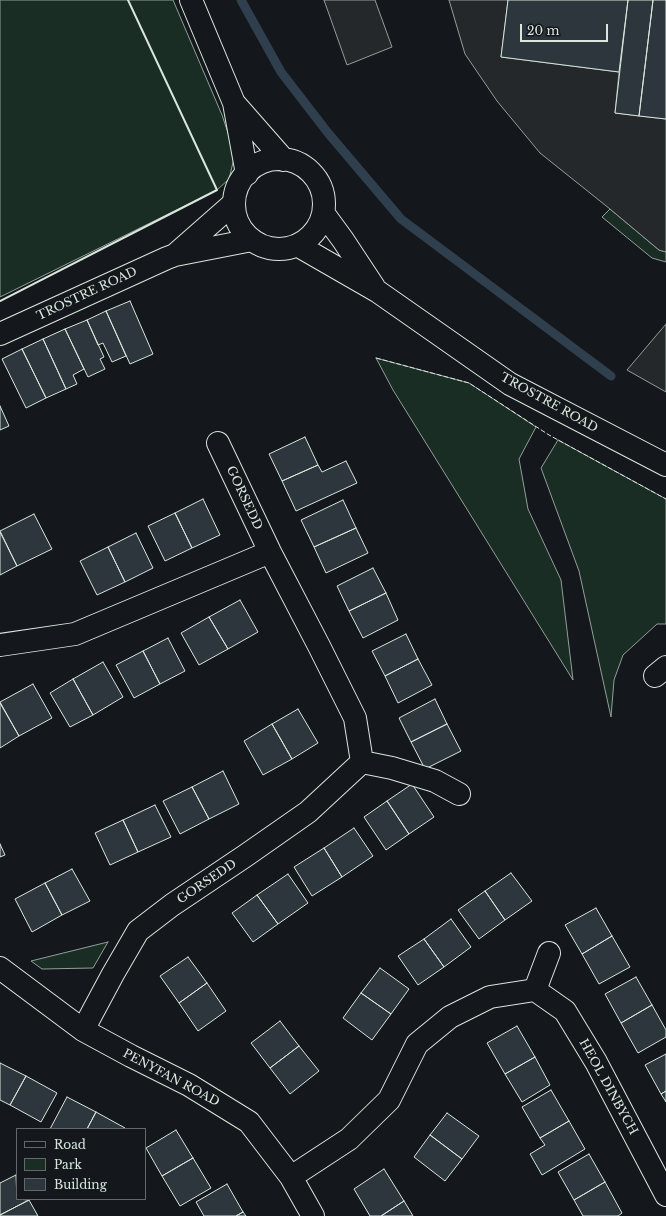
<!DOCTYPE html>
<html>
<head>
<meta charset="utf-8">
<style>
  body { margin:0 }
  #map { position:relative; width:666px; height:1216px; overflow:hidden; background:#14181c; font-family:"Libre Baskerville",serif }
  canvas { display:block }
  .legend { position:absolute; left:16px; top:1128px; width:130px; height:72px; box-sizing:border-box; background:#14181c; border:1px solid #626a69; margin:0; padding:5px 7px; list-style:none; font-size:12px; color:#d8e6dc }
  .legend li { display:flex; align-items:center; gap:8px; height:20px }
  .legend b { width:20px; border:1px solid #626a69 }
  .scale { position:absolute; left:520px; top:24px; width:88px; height:18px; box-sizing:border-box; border:2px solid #d8e6dc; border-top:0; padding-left:5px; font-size:12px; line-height:14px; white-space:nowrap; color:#d8e6dc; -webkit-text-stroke:3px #14181c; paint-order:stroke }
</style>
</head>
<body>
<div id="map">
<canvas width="666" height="1216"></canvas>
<ul class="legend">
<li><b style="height:5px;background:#14181c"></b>Road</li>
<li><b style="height:11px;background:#1a2d24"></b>Park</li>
<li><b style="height:11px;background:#2c363c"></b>Building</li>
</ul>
<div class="scale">20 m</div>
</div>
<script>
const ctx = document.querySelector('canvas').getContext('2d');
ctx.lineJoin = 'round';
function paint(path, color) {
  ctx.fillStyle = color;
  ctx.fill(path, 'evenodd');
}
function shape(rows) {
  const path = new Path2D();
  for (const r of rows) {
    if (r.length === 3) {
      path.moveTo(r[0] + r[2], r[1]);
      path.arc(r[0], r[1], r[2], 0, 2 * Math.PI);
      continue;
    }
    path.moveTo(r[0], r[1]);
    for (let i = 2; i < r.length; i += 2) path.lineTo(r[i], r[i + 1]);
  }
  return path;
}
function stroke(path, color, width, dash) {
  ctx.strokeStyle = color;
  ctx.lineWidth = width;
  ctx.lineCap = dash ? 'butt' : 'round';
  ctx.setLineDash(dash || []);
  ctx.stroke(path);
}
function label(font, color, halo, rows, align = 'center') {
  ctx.font = font + ' "Libre Baskerville",serif';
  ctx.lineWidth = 3;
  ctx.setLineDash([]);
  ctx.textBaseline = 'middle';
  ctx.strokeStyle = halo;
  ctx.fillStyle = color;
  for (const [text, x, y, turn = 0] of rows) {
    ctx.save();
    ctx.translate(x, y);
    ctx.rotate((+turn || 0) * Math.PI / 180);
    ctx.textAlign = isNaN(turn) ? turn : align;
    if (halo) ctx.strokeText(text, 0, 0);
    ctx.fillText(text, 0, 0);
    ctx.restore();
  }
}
const green = shape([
  [0,0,173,0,222,115,235,154,229,179,217,190,0,297,0,0],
  [610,209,659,250,666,252,666,262,652,258,602,217,610,209],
  [376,358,469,383,536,427,519,459,528,509,561,580,573,680,393,390,376,358],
  [558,440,666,499,666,624,657,624,623,655,614,680,611,717,579,571,541,468,558,440],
  [108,942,93,968,42,969,31,961,108,942]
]);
const parking = shape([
  [324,0,375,0,392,47,347,65,324,0],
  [449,0,508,0,501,57,619,72,615,113,666,119,666,252,659,250,610,209,540,153,497,101,465,54,449,0],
  [666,324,666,392,627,370,666,324]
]);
const stream = shape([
  [241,0,281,72,328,133,401,219,611,376]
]);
const building = shape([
  [508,0,628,0,619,72,501,57,508,0],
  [628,0,653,0,639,116,615,113,628,0],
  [653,0,666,0,666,119,639,116,653,0],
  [130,301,153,354,130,364,106,311,130,301],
  [106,311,126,356,112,362,103,343,98,345,87,320,106,311],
  [87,320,104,357,100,359,105,369,88,377,65,329,87,320],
  [65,329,84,369,73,375,77,384,66,389,43,339,65,329],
  [43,339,66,389,46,398,22,349,43,339],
  [22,349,46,398,26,408,2,359,22,349],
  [0,406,9,426,0,430,0,406],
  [305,437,318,465,282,481,269,454,305,437],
  [346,461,357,483,296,511,282,481,318,465,322,472,346,461],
  [203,499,220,535,192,548,175,513,203,499],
  [343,500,356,528,314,547,301,520,343,500],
  [175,513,192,548,165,561,148,526,175,513],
  [34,514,52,549,17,566,0,531,34,514],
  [356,528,368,553,326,573,314,547,356,528],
  [0,532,17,566,0,575,0,532],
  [136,533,153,568,125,582,108,547,136,533],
  [108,547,125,582,97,595,80,561,108,547],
  [373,568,386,593,349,611,337,586,373,568],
  [386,593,398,620,363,638,349,611,386,593],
  [240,600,258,632,228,649,209,617,240,600],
  [209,617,228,649,199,665,181,633,209,617],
  [406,634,418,659,385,676,372,651,406,634],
  [168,638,185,671,160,684,143,651,168,638],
  [143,651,160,684,134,698,116,665,143,651],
  [418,659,432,685,398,703,385,676,418,659],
  [103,662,123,697,93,715,73,679,103,662],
  [73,679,93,715,70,727,50,693,73,679],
  [33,684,52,718,19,736,0,702,33,684],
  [435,699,447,724,411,742,399,718,435,699],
  [0,703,19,736,0,748,0,703],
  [298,709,318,743,292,759,272,724,298,709],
  [272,724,292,759,263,775,244,741,272,724],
  [447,724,461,751,425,769,411,742,447,724],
  [223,771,239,804,209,819,192,787,223,771],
  [412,784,434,817,409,834,387,801,412,784],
  [192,787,209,819,180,834,163,801,192,787],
  [387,801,409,834,386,850,364,817,387,801],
  [155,805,171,837,138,852,123,820,155,805],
  [123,820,138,852,110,865,95,833,123,820],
  [354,828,373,856,342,877,324,848,354,828],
  [0,844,5,855,0,857,0,844],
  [324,848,342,877,312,896,294,867,324,848],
  [72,869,90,901,62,915,45,883,72,869],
  [511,873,532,901,505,920,485,891,511,873],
  [288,874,308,903,278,924,257,895,288,874],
  [45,883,62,915,32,932,15,899,45,883],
  [485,891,505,920,479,939,458,910,485,891],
  [257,895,278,924,253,942,232,913,257,895],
  [596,908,612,936,582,954,565,925,596,908],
  [451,919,471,947,444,967,424,939,451,919],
  [612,936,630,967,599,984,582,954,612,936],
  [424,939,444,967,418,985,398,956,424,939],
  [188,957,207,983,179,1003,160,976,188,957],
  [380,968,409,989,391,1014,361,993,380,968],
  [636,977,652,1005,621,1023,605,994,636,977],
  [207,983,226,1011,198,1031,179,1003,207,983],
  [361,993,391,1014,372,1040,343,1018,361,993],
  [652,1005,666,1030,666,1037,638,1053,621,1023,652,1005],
  [280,1021,299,1046,270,1068,251,1043,280,1021],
  [517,1026,535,1057,505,1074,487,1043,517,1026],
  [299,1046,319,1071,290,1094,270,1068,299,1046],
  [666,1054,666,1091,661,1094,645,1065,666,1054],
  [535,1057,550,1085,522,1102,505,1074,535,1057],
  [0,1063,26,1076,10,1105,0,1100,0,1063],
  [26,1076,57,1093,41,1122,10,1105,26,1076],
  [551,1090,569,1121,540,1138,522,1107,551,1090],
  [666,1091,666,1102,661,1094,666,1091],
  [67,1097,96,1112,87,1129,50,1129,67,1097],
  [96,1112,125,1128,125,1129,87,1129,96,1112],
  [447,1113,479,1136,462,1159,430,1135,447,1113],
  [569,1121,585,1149,542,1175,530,1154,545,1145,540,1138,569,1121],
  [176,1130,193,1158,162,1176,146,1148,176,1130],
  [430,1135,462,1159,445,1181,414,1157,430,1135],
  [589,1154,605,1182,574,1200,558,1172,589,1154],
  [193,1158,211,1188,180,1206,162,1176,193,1158],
  [384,1169,404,1201,381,1216,370,1216,354,1189,384,1169],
  [16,1175,17,1199,29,1200,0,1215,0,1183,16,1175],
  [605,1182,622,1213,618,1216,583,1216,574,1200,605,1182],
  [227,1184,243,1212,236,1216,204,1216,196,1202,227,1184],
  [29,1200,38,1216,0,1216,0,1215,29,1200],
  [404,1201,413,1216,381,1216,404,1201],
  [243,1212,246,1216,236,1216,243,1212]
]);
const street = shape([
  [176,254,234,203],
  [0,334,167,258,175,255,252,240],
  [0,645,75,634,270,552],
  [655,676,666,667],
  [362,762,392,768,435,781,459,794],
  [0,968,83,1030,131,1056,189,1085,249,1122,291,1177,313,1216],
  [535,990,549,953],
  [83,1030,113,974,138,931,172,905,245,856,308,812,362,762,355,718,319,646,270,552,218,443],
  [291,1177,349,1139,389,1100,417,1044,450,1017,490,997,535,990,565,1011,596,1062,666,1195]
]);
const secondary = shape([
  [191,0,234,103,247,174],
  [234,103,284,160],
  [279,204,45],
  [324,214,343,240,374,287],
  [297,245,377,291,510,384,666,465]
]);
const fence = shape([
  [376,358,469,383,549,435,666,499]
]);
const wall = shape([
  [0,301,217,190,128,0]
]);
const streetNames = [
  ["TROSTRE ROAD",87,294,-25],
  ["TROSTRE ROAD",549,403,29],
  ["GORSEDD",244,498,65],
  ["GORSEDD",207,882,-34],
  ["PENYFAN ROAD",171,1078,28],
  ["HEOL DINBYCH",608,1087,61]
];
paint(green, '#1a2d24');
stroke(green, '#939e99', 1);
paint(parking, '#24282b');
stroke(parking, '#939e99', 1);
stroke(stream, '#2f3f4d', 9);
paint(building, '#2c363c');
stroke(building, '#d8e6dc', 1);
stroke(street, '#d8e6dc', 24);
stroke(secondary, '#d8e6dc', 24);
stroke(street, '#14181c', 22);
stroke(secondary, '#14181c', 22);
stroke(fence, '#d8e6dc', 1, [5, 2]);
stroke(wall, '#d8e6dc', 2);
label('12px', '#d8e6dc', '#14181c', streetNames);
</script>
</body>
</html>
